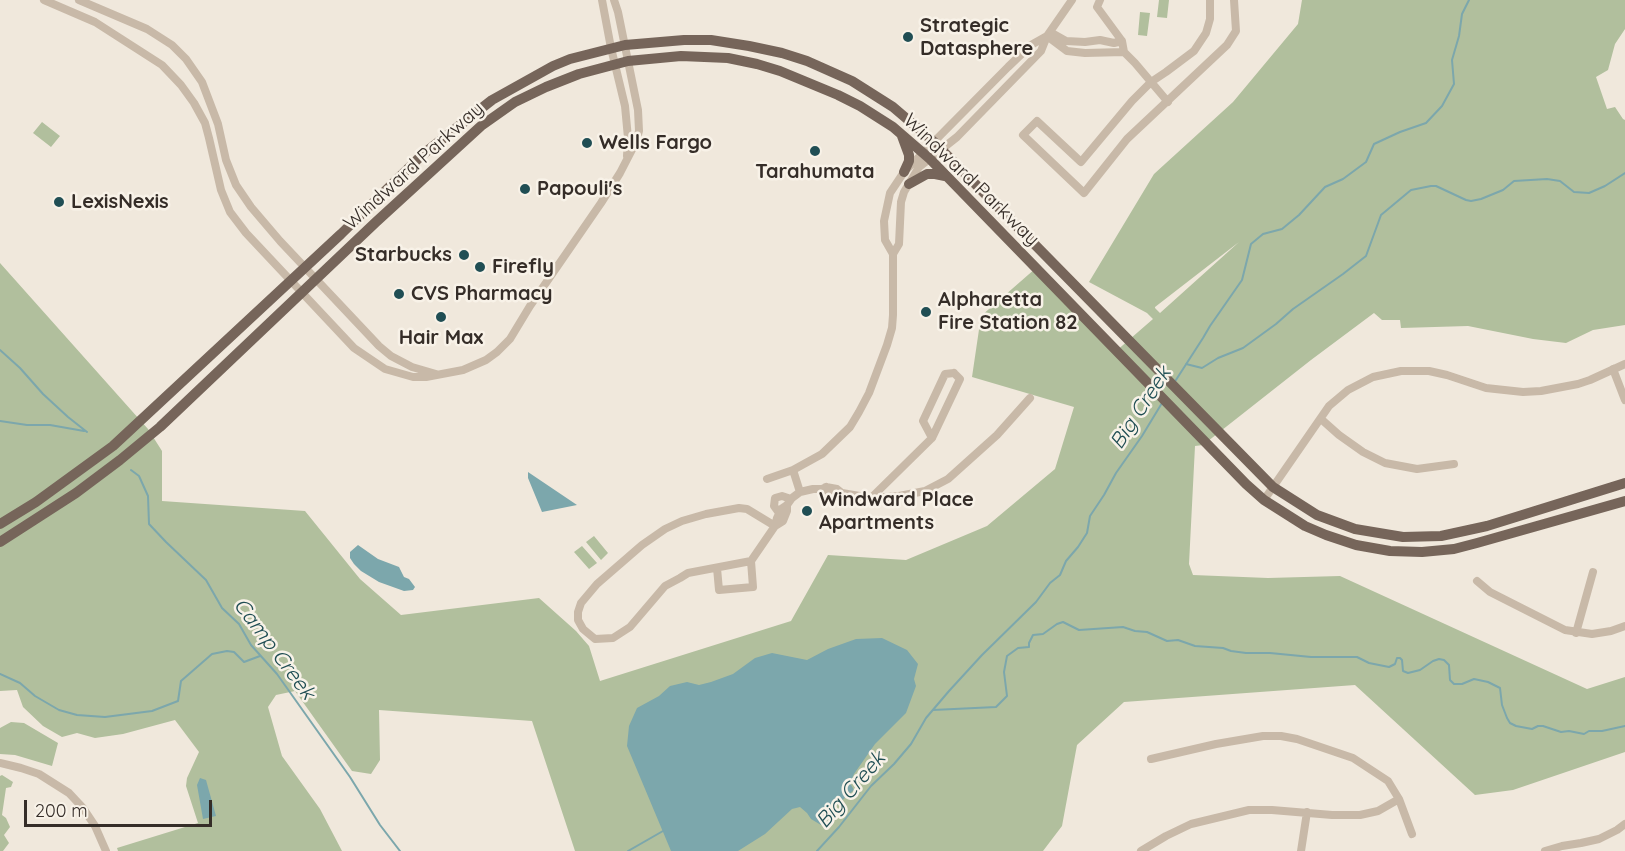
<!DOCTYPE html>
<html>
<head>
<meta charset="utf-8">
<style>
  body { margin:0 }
  #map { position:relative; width:1625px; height:851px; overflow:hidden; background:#f0e8dc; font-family:Quicksand,sans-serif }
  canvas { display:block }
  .scale { position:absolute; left:24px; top:800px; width:188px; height:27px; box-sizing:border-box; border:3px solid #352d28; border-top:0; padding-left:8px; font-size:18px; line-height:21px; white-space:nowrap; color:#352d28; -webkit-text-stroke:4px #f8f2e8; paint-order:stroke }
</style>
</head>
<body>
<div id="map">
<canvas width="1625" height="851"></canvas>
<div class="scale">200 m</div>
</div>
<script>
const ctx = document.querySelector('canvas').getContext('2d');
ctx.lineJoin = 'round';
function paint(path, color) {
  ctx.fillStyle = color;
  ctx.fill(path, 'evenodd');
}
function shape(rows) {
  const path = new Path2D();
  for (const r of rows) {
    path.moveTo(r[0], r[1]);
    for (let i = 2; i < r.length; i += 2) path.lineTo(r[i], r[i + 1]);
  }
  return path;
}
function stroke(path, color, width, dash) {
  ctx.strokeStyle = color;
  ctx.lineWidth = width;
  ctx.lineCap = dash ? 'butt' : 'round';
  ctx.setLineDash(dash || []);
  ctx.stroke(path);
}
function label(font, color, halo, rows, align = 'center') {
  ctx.font = font + ' Quicksand,sans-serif';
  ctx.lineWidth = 5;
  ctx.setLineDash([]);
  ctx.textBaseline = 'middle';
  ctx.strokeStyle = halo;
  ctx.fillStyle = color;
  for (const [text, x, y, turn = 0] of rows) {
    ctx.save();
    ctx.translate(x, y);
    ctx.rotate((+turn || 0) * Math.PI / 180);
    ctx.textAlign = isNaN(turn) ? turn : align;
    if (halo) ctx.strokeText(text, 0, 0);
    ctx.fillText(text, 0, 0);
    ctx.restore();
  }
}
const green = shape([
  [1159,0,1169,0,1167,18,1157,17],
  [1302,0,1625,0,1625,29,1615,44,1608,70,1596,77,1607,109,1615,107,1623,119,1625,120,1625,325,1593,330,1566,343,1533,339,1468,326,1401,328,1400,320,1382,320,1374,313,1311,360,1203,445,1195,446,1189,564,1193,575,1268,578,1340,576,1587,689,1625,677,1625,752,1513,790,1475,795,1355,685,1124,702,1077,745,1062,826,1043,851,575,851,532,721,379,710,380,760,371,774,352,771,295,691,276,695,268,707,282,756,320,809,342,851,118,851,117,848,198,823,186,786,187,778,199,752,175,720,123,734,95,738,77,733,62,737,43,726,23,707,17,690,0,691,0,263,148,429,162,451,162,501,305,511,360,579,401,615,539,598,576,631,589,646,600,681,791,621,828,555,906,560,987,526,1055,469,1074,407,972,377,981,316,1036,268,1115,352,1153,319,1147,313,1089,282,1154,174,1233,102,1298,24],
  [1239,242,1160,313,1155,308,1155,307],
  [1140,12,1150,13,1147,36,1138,35],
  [42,122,60,136,51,147,33,133],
  [594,536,608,553,601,560,586,542],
  [582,546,597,563,589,569,574,552],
  [11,722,24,723,58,743,52,766,15,755,0,754,0,728],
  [2,775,13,782,11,787,6,788,2,815,6,818,10,827,4,835,9,843,3,851,0,851,0,776]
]);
const water = shape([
  [528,472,577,505,542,512,528,478],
  [358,545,378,559,399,567,404,577,409,579,415,587,413,590,404,591,379,582,361,571,354,564,350,558,350,552],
  [882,638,907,650,918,664,914,679,916,686,906,713,875,744,854,774,850,783,854,790,822,818,821,825,811,819,807,813,800,807,792,809,765,834,738,851,671,851,627,746,629,726,637,708,659,696,670,686,687,682,699,685,711,682,733,674,755,658,772,653,807,660,828,649,856,639],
  [200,778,206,780,216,816,203,819,197,785]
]);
const stream = shape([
  [0,350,20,368,43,394,68,417,87,432],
  [1186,364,1202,368,1218,358,1243,348,1276,324,1293,309,1343,274,1366,256,1381,215,1411,190,1431,186,1436,186,1466,200,1471,201,1481,199,1503,190,1514,181,1547,179,1560,181,1574,192,1589,193,1605,186,1625,173],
  [1174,383,1203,338,1210,326,1242,280,1251,244,1263,234,1282,229,1299,215,1325,187,1343,179,1366,162,1374,144,1400,132,1426,123,1442,106,1454,84,1452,60,1459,36,1462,14,1469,0],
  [0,421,27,425,50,425,84,431],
  [131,470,139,476,148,496,149,524,166,542,206,580,222,608,239,624,251,645,277,674,350,777,380,825,400,851],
  [0,674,20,683,35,696,59,710,77,715,105,717,152,711,178,701,181,681,212,654,227,651,234,652,244,662,260,656],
  [933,710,996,707,1007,696,1004,672,1007,656,1018,648,1029,647,1029,643,1033,635,1043,634,1057,624,1063,622,1079,630,1123,627,1135,631,1147,632,1167,641,1178,640,1195,646,1223,648,1231,651,1246,653,1270,653,1311,657,1357,657,1369,663,1389,667,1395,664,1397,658,1400,658,1402,660,1403,671,1408,673,1420,670,1433,661,1439,659,1444,660,1449,665,1450,680,1454,684,1462,684,1474,679,1488,682,1500,688,1502,705,1507,718,1510,723,1516,726,1532,729,1538,726,1543,726,1561,732,1569,731,1584,734,1589,731,1602,731,1625,726],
  [628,851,663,831],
  [817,851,839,827,871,786,894,764,911,744,926,718,949,691,982,655,1036,602,1050,583,1060,575,1066,561,1078,547,1087,533,1090,516,1104,495,1116,473,1142,436,1162,403]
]);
const minor = shape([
  [44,0,95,22,162,65,181,85,194,103,205,123,209,138,221,190,230,212,246,233,354,348,385,369,413,377,426,377,463,370,486,360,497,352,510,339,530,306,601,203,620,173,636,142,639,131,638,110,618,12,614,0],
  [79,0,147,29,172,45,186,59,202,82,218,124,226,160,236,185,251,207,280,241,379,346,391,356,412,367,436,374],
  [602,0,611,48,625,106,628,138,627,156],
  [1100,0,1097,7,1122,41,1124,52,1135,63,1168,102],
  [1210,0,1210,19,1206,33,1194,51,1166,72,1151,82,1132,101,1081,162,1037,121,1023,135,1084,193,1127,139,1227,45,1236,31,1234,0],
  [1050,32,1066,41,1085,42,1100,40,1114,43,1122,41],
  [1047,36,1067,51,1085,53,1124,52],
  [893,254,899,244,901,202,904,192,919,167,957,137,1041,51,1047,36,1072,0],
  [1613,369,1625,400],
  [954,373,960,379,932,438,923,421,945,374,954,373],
  [1321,419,1339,435,1363,452,1385,463,1417,469,1454,464],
  [793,470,800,492],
  [767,479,793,470,822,454,850,427,859,412,869,393,887,345,892,328,893,315,893,254,885,240,884,221,890,193,904,172,1008,67,1031,45,1047,36],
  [826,487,837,489,842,493,837,495,825,493,822,489,826,487],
  [842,493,871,498,899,496,925,491,948,479,997,435,1030,398],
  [871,498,932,438],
  [1264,500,1329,406,1348,390,1373,377,1401,371,1429,371,1447,375,1486,388,1523,392,1541,391,1578,384,1590,380,1625,364],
  [787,505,787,511,783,521,775,526,777,518,781,509,787,505],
  [787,505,792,498,800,492,813,489,822,489],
  [739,508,747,509,775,526,751,561,688,573,680,578,665,586,630,627,613,638,595,639,583,629,578,620,578,612,581,603,597,584,642,545,665,529,682,521,706,514,739,508],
  [782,515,779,513,774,506,775,498,782,496,791,499],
  [717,568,719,590,753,587,751,561],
  [1477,581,1490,592,1565,630,1592,634,1611,631,1625,626],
  [1576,633,1593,572],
  [1151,759,1216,744,1263,736,1281,736,1297,739,1353,758,1388,781,1399,799,1412,834],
  [0,763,21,768,39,774,69,793,83,808,95,826,106,851],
  [1141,851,1166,836,1191,824,1249,810,1272,810,1332,815,1360,815,1378,811,1399,799],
  [1301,851,1307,812],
  [1545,851,1562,846,1581,843,1599,839,1617,830,1625,824]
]);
const major = shape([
  [902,136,909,155,909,161,904,172],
  [909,184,927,174,935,174,945,176],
  [0,524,36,502,113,446,341,234,422,155,492,100,553,66,570,59,625,45,684,40,711,40,749,46,782,53,807,61,852,81,893,107,934,142,1273,487,1317,515,1355,529,1403,537,1441,536,1487,526,1625,483],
  [0,542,76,493,120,460,160,427,376,222,481,126,515,102,546,87,579,74,628,61,681,56,728,58,757,64,780,71,838,95,860,106,893,127,930,159,1246,484,1264,500,1305,526,1326,535,1356,545,1390,551,1422,552,1454,549,1477,543,1625,501]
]);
const markers = [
  [908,37,6,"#204e54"],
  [587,143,6,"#204e54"],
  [815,151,6,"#204e54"],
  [525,189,6,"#204e54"],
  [59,202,6,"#204e54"],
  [464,255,6,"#204e54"],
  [480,267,6,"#204e54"],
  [399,294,6,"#204e54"],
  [926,312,6,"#204e54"],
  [441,317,6,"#204e54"],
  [807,511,6,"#204e54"]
];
const poiNames = [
  ["Strategic",920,26],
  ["Datasphere",920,49],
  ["Wells Fargo",599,143],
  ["Tarahumata",815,172,"center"],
  ["Papouli's",537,189],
  ["LexisNexis",71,202],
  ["Starbucks",452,255,"right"],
  ["Firefly",492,267],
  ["CVS Pharmacy",411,294],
  ["Alpharetta",938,300],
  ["Fire Station 82",938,323],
  ["Hair Max",441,338,"center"],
  ["Windward Place",819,500],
  ["Apartments",819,523]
];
const streetNames = [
  ["Windward Parkway",414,166,-42],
  ["Windward Parkway",971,180,44]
];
const waterNames = [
  ["Big Creek",1141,408,-57],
  ["Camp Creek",274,649,53],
  ["Big Creek",851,790,-49]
];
paint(green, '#b1bf9d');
paint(water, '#7ca7ac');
stroke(stream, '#7ca7ac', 2);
stroke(minor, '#c8b9a8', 8);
stroke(major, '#76655a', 10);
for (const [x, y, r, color] of markers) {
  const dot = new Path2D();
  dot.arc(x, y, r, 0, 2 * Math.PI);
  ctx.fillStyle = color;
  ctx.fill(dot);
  stroke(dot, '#f8f2e8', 2);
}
label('bold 20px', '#352d28', '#f8f2e8', poiNames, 'left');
label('20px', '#352d28', '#f8f2e8', streetNames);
label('italic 21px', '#204e54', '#f8f2e8', waterNames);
</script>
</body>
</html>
